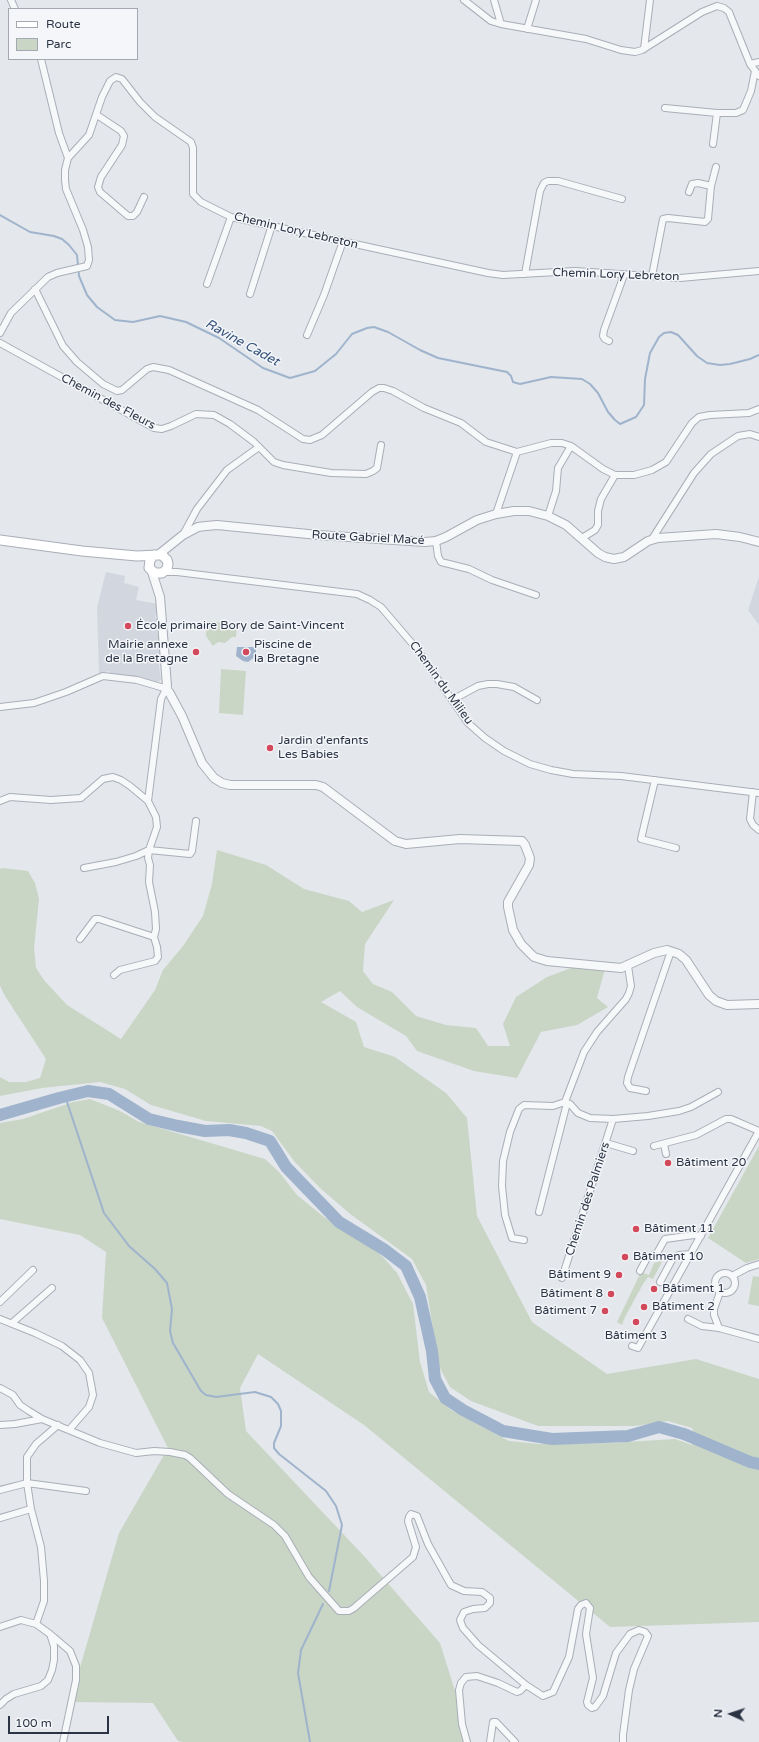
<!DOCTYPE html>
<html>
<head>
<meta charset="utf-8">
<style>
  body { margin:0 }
  #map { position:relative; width:759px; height:1742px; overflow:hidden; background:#e4e7ec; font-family:"Varela Round",sans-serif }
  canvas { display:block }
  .legend { position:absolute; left:8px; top:8px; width:130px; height:52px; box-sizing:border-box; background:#f4f6f9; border:1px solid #a4a8b1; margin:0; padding:5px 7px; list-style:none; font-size:12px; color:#2b3445 }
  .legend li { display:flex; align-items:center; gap:8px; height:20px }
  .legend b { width:20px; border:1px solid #a4a8b1 }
  .north { position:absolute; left:711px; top:1694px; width:40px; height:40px; -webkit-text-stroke:3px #f4f6f9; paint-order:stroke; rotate:273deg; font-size:11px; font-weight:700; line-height:16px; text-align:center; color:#2b3445 }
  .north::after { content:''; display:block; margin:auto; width:14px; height:18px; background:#2b3445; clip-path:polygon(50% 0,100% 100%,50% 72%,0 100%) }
  .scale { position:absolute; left:8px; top:1716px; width:101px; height:18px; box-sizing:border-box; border:2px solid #2b3445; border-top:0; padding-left:5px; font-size:12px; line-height:14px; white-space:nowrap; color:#2b3445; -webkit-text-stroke:3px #f4f6f9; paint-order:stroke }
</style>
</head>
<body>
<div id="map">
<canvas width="759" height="1742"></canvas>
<ul class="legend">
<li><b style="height:5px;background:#fff"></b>Route</li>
<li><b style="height:11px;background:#c9d6c5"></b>Parc</li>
</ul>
<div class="north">N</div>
<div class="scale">100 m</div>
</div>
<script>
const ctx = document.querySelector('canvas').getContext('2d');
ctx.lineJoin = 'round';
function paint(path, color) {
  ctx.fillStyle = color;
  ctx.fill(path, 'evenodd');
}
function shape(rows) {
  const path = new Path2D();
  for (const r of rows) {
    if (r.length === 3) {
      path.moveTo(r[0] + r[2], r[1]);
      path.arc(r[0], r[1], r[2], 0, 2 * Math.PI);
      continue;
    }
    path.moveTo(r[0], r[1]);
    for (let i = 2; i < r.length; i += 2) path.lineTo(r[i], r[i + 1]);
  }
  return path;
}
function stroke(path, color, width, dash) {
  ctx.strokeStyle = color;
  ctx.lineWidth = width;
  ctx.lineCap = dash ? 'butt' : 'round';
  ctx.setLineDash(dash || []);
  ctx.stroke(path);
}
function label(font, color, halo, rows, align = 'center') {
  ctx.font = font + ' "Varela Round",sans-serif';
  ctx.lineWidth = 3;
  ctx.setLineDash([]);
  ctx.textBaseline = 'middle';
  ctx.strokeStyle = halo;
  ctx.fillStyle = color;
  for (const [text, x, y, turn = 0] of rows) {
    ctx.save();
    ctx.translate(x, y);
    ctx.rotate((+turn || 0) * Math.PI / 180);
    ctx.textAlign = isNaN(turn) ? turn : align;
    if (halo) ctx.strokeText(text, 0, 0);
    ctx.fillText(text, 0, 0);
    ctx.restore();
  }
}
const built = shape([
  [106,572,125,576,124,583,139,587,136,600,158,604,155,618,159,619,157,633,160,634,159,666,161,680,156,683,141,677,110,673,108,671,99,674,97,607],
  [759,577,759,625,748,610]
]);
const green = shape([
  [207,621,237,624,236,637,232,637,225,643,218,642,213,646,206,636],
  [221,669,246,671,243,715,219,713],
  [217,850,266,865,304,889,349,901,362,912,394,900,365,944,363,971,373,984,392,992,416,1016,446,1025,476,1028,488,1046,510,1046,503,1024,516,997,547,977,574,967,605,969,597,998,608,1007,577,1025,541,1032,517,1078,474,1071,417,1051,406,1036,357,1007,340,991,321,1002,356,1022,364,1047,395,1057,446,1093,467,1118,477,1216,532,1322,607,1374,696,1359,759,1379,759,1622,610,1627,364,1425,258,1354,240,1388,246,1431,364,1556,440,1643,471,1742,183,1742,178,1741,153,1703,70,1702,119,1533,168,1448,102,1318,106,1252,80,1235,0,1219,0,1123,23,1119,73,1102,90,1099,120,1111,139,1122,265,1159,279,1172,297,1195,324,1217,360,1239,383,1257,397,1273,413,1304,420,1362,429,1392,451,1410,509,1441,539,1444,609,1443,675,1439,692,1445,696,1439,692,1428,668,1421,635,1426,538,1426,471,1401,450,1387,439,1366,426,1285,412,1259,349,1213,320,1188,294,1161,272,1131,261,1126,206,1121,151,1105,125,1089,100,1082,42,1088,0,1096,0,1077,9,1082,26,1082,40,1078,46,1059,5,996,0,986,0,869,2,868,28,871,35,883,39,899,34,948,36,968,44,980,67,1005,121,1039,155,990,163,970,183,946,203,916,212,884],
  [759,1146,759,1259,746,1263,708,1238],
  [663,1260,653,1279,648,1277,643,1284,625,1317,622,1325,617,1322,641,1272,649,1275,654,1263],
  [753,1276,759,1277,759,1306,748,1304]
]);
const water = shape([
  [237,647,254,647,256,649,256,656,248,662,243,661,236,656]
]);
const stream = shape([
  [0,215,30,232,54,236,62,239,69,245,77,255,79,276,87,295,97,307,115,320,133,322,160,316,186,322,219,338,263,368,290,378,315,371,336,354,352,334,367,328,374,327,388,332,420,350,438,358,507,372,511,376,513,382,520,384,551,377,582,379,590,384,598,393,608,412,615,420,620,424,636,417,644,405,645,379,650,353,659,337,664,333,671,332,678,335,697,356,707,363,720,365,730,364,750,359,759,355],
  [65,1096,104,1213,129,1246,155,1269,167,1283,172,1309,170,1331,173,1343,201,1391,206,1395,216,1397,255,1392,271,1397,278,1404,281,1411,281,1426,274,1443,274,1448,279,1454,326,1491,336,1506,342,1525,329,1591],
  [310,1742,298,1673,301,1650,323,1604]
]);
const river = shape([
  [0,1115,59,1098,88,1091,109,1094,149,1119,178,1126,205,1131,229,1130,246,1133,270,1141,286,1167,339,1222,385,1250,406,1266,420,1297,432,1351,435,1379,445,1398,463,1410,503,1431,552,1439,628,1436,659,1427,684,1434,750,1462,759,1464]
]);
const minor = shape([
  [11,0,15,9],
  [464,0,491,21,501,24,586,39,621,50,635,52,642,50,702,12,717,6,724,8,729,12,750,64,759,76],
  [494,0,501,24],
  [527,29,536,0],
  [644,49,650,0],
  [41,59,59,133,68,158],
  [750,64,759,62],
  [665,108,717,113,736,113,743,110,751,91,755,71],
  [97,115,121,131,124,136,122,145,101,177,98,187,100,192,128,216,133,216,137,212,144,197],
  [713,144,717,113],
  [689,192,692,184,698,183,711,186],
  [525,274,540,191,544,183,548,181,558,181,622,199],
  [652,276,663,219,668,218,705,222,708,219,711,186,716,167],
  [207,284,231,217],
  [35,289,63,346,77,362,103,384,117,391,122,390,147,369,153,367,169,370,258,410,303,439,310,440,322,435,372,392,379,388,384,388,393,391,424,408,461,423,486,442,517,452,551,443,562,443,571,446,603,469,615,475,634,475,652,470,666,462,692,423,699,417,710,415,749,413,759,409],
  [250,294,272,225],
  [0,333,11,313,48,277,57,273,87,266,89,260,88,247,83,230,66,189,65,180,65,170,68,158,89,135,102,97,110,81,116,77,122,79,140,102,155,117,191,142,193,148,193,194,201,202,231,217,488,273,503,275,575,271,680,278,759,271],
  [307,335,324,295,343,241],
  [609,341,605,339,603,336,604,330,624,275],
  [0,343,154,428,162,429,171,426,196,414,214,415,230,424,254,442,274,462,283,465,331,473,366,474,373,471,377,468,381,445],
  [496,514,517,452],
  [548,516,556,491,558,468,571,446],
  [183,535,197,509,227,470,259,447],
  [582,538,595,530,598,525,598,511,601,499,615,475],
  [652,539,694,473,711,454,738,436,750,434,759,437],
  [436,541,438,556,441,562,469,569,492,580,536,595],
  [165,572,177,572,357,594,370,600,381,607,416,648,468,723,485,738,504,751,530,764,551,770,573,774,621,776,759,793],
  [452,700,478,686,488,684,497,684,514,687,537,700],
  [0,707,34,703,66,692,103,676,137,680,164,688],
  [655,780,641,839,676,848],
  [753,792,750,819,753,825,759,830],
  [0,801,10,797,51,800,81,798,103,779,113,777,121,780,130,786,148,801],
  [84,868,116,862,136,856,149,850,190,854,192,851,196,821],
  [80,939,95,919,99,919,154,937,156,929,155,912,149,882,150,865,148,858,149,850,157,827,156,817,148,801,161,699,165,691],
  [114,975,120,970,155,961,158,957,157,947,154,937],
  [646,1091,630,1088,627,1083,628,1077,671,951],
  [565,1102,570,1104,578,1113,590,1118,613,1119,648,1116,679,1111,691,1107,718,1092],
  [565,1102,584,1052,597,1032,626,999,629,993,631,986,628,966],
  [606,1143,633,1151],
  [664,1144,666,1154],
  [654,1146,696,1135,726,1119,731,1119,759,1131],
  [539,1212,567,1103],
  [524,1240,512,1238,505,1215,502,1186,503,1161,510,1132,519,1109,524,1105,553,1106,565,1102],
  [640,1271,647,1258,657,1253,665,1239,694,1235,701,1236],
  [725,1283,10],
  [732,1276,747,1268,759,1264],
  [562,1278,613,1119],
  [660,1282,673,1258,679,1255,691,1254],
  [0,1302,33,1270],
  [0,1319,35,1333,62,1346,80,1360,89,1373,93,1395,89,1407,69,1430],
  [688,1319,702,1326,719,1328,759,1339],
  [12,1323,52,1288],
  [719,1328,714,1315,714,1309,720,1292],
  [632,1346,638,1348,759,1131],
  [0,1388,13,1395,20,1405,29,1411,42,1419,100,1443,136,1453,154,1451,170,1452,185,1455,190,1458,228,1494,274,1525,285,1536,309,1577,339,1611,349,1611,354,1608,413,1557,416,1547,408,1521,409,1517,411,1514,417,1516,428,1544,451,1585,464,1591,482,1592,490,1598,490,1603,485,1608,473,1609,464,1612,460,1620,463,1628,478,1645,526,1685,543,1696,553,1692,569,1657,578,1609,581,1605,586,1603,590,1608,586,1634,593,1678,587,1702,588,1705,592,1708,595,1707,603,1696,616,1653,630,1634,639,1630,645,1632,648,1636,634,1669,629,1690,623,1735,623,1742],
  [0,1425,15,1424,42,1419],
  [0,1490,27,1483,86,1491],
  [0,1518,31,1509],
  [36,1624,44,1601,44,1581,41,1547,31,1509,27,1483,27,1457,36,1444,58,1425],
  [0,1627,21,1620,36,1624,50,1634,70,1651,76,1666,76,1680,63,1742],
  [0,1705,6,1699,14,1694,41,1686,48,1680,52,1670,54,1660,54,1646,50,1634],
  [467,1742,462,1724,459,1690,461,1683,466,1677,477,1676,498,1683,517,1692,520,1691,526,1685],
  [490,1742,493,1722,496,1722,515,1742]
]);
const tertiary = shape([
  [158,555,183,535,198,527,206,526,217,525,318,535,425,542,436,541,446,537,477,520,496,514,514,511,529,511,548,516,566,525,598,553,605,557,614,559,624,557,648,541,658,538,716,534,740,537,759,542],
  [152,572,160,597,167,686],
  [169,692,182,716,202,763,214,778,222,783,230,785,316,785,323,787,395,841,406,844,460,839,522,841,525,845,530,858,529,865,508,902,508,907,513,930,521,944,534,957,547,961,621,968,654,953,667,950,679,954,686,960,709,995,716,1001,727,1005,759,1004]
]);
const secondary = shape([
  [0,540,82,551,137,556,158,555,162,555,167,560,168,564,167,569,162,573,155,573,149,568,150,560,154,555]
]);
const markers = [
  [128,626,4,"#d1495b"],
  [196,652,4,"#d1495b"],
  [246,652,4,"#d1495b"],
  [270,748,4,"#d1495b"],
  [668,1163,4,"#d1495b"],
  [636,1229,4,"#d1495b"],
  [625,1257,4,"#d1495b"],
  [619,1275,4,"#d1495b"],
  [654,1289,4,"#d1495b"],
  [611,1294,4,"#d1495b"],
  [644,1307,4,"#d1495b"],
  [605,1311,4,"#d1495b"],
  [636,1322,4,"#d1495b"]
];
const streetNames = [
  ["Chemin Lory Lebreton",296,231,13],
  ["Chemin Lory Lebreton",616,275,2],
  ["Chemin des Fleurs",108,402,28],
  ["Route Gabriel Macé",368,538,3],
  ["Chemin du Milieu",441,683,54],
  ["Chemin des Palmiers",588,1199,-72]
];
const poiNames = [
  ["École primaire Bory de Saint-Vincent",136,626],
  ["Mairie annexe",188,645,"right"],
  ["de la Bretagne",188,659,"right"],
  ["Piscine de",254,645],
  ["la Bretagne",254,659],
  ["Jardin d'enfants",278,741],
  ["Les Babies",278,755],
  ["Bâtiment 20",676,1163],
  ["Bâtiment 11",644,1229],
  ["Bâtiment 10",633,1257],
  ["Bâtiment 9",611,1275,"right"],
  ["Bâtiment 1",662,1289],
  ["Bâtiment 8",603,1294,"right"],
  ["Bâtiment 2",652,1307],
  ["Bâtiment 7",597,1311,"right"],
  ["Bâtiment 3",636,1336,"center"]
];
const waterNames = [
  ["Ravine Cadet",242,343,29]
];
paint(built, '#d2d6de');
paint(green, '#c9d6c5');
paint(water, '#9fb4cc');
stroke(stream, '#9fb4cc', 2);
stroke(river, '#9fb4cc', 12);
stroke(minor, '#a9aeb7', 8);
stroke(tertiary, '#a9aeb7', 10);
stroke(secondary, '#a9aeb7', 11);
stroke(minor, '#f7f8fa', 6);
stroke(tertiary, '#f7f8fa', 8);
stroke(secondary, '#fff', 9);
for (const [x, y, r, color] of markers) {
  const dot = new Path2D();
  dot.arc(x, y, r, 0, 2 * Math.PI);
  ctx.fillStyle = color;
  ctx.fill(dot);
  stroke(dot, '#f4f6f9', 1.5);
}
label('12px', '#2b3445', '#f4f6f9', streetNames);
label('12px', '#2b3445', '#f4f6f9', poiNames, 'left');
label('italic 13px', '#34527a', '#f4f6f9', waterNames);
</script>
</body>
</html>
